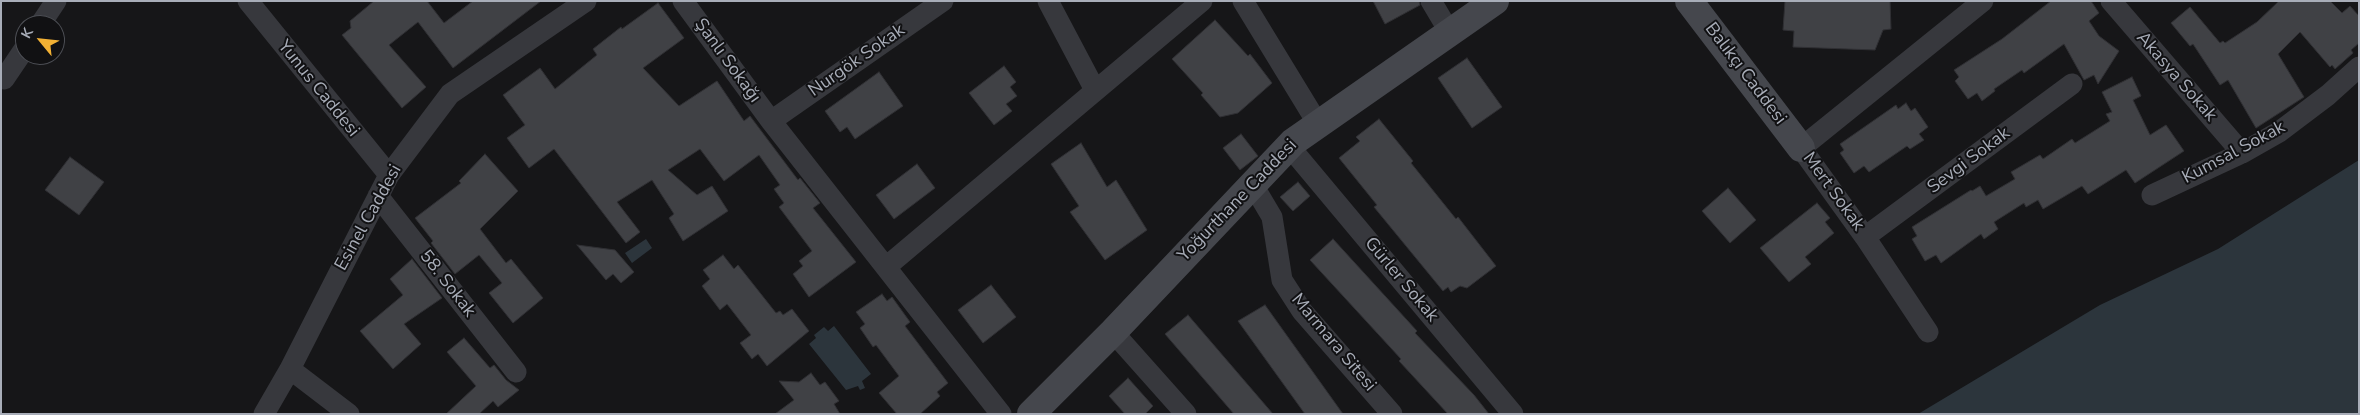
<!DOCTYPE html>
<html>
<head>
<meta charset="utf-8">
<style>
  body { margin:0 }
  #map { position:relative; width:2360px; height:415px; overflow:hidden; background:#161618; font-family:"Nunito Sans",sans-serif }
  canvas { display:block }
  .frame { position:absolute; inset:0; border:2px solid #a8adb8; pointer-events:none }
  .north { position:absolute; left:15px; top:15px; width:50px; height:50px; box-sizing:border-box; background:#111113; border:1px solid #4d4f55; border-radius:50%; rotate:298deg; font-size:14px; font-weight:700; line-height:20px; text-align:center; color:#a8adb8 }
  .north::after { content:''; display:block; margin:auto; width:18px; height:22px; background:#f2b134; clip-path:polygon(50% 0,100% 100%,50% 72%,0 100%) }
</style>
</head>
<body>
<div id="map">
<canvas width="2360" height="415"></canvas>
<div class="frame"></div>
<div class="north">K</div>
</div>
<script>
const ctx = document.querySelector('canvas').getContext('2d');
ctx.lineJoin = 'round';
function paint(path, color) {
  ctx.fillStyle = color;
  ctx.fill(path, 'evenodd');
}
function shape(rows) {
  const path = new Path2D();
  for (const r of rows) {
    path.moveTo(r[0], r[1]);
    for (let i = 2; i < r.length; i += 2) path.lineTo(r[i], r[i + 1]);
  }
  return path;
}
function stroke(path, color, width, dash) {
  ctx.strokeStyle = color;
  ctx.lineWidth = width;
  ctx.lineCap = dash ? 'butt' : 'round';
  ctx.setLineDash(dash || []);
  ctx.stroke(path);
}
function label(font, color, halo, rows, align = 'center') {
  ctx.font = font + ' "Nunito Sans",sans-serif';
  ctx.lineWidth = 4;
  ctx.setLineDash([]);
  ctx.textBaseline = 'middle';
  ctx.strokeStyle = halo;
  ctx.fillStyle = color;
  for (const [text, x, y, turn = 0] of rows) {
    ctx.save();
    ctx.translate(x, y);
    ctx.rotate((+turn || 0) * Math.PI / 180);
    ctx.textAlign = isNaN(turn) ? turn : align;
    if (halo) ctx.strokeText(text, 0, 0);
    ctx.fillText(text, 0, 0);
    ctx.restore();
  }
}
const water = shape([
  [2359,160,2359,414,1918,414,2100,305,2218,249],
  [646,239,652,248,632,263,625,253],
  [834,326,871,374,862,381,865,388,860,390,858,386,846,390,809,344,816,338,814,335,824,327,828,331]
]);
const building = shape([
  [374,1,427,1,444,23,473,1,541,1,453,68,418,22,389,45,426,87,402,108,342,35,351,28,350,21,374,1],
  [1373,1,1419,1,1420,5,1385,24,1373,1],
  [1785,1,1890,1,1891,29,1883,30,1875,50,1793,47,1794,31,1783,30,1785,1],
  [2051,1,2091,1,2099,13,2089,21,2099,36,2119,51,2098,84,2094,75,2084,80,2064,44,2024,73,2022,70,1994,89,1995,91,1982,101,1977,93,1968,99,1955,81,1959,77,1954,70,2002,39,2051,1],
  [2279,1,2330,1,2342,13,2350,6,2359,16,2359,43,2351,50,2353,53,2335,69,2332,65,2330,67,2300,32,2278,54,2304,97,2256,128,2228,80,2220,85,2193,44,2190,46,2171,23,2190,7,2220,43,2223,41,2225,43,2257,22,2279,1],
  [658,3,684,38,643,68,679,106,717,81,744,121,750,116,798,180,800,178,820,203,813,208,856,262,809,297,793,274,803,266,799,261,812,251,779,207,784,203,774,189,780,185,759,155,724,181,700,149,668,170,697,195,712,186,728,211,683,241,669,218,674,214,652,180,617,202,640,232,626,243,554,149,529,168,507,138,525,125,503,95,540,68,555,89,597,55,593,49,621,27,622,29,658,3],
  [1215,20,1248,56,1250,54,1272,83,1238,113,1220,117,1201,95,1203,93,1172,59,1215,20],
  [1467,58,1502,107,1472,128,1438,78,1467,58],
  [1004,66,1016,82,1010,87,1017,96,1006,104,1012,111,994,125,969,93,1004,66],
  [879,72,903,106,855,139,847,127,840,132,825,111,879,72],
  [2132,77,2141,96,2133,100,2150,135,2166,125,2184,151,2135,183,2126,170,2088,194,2082,186,2043,209,2038,200,2026,207,2024,203,1994,222,1998,229,1984,239,1981,234,1941,263,1936,255,1925,261,1912,239,1917,236,1912,227,1971,190,1972,191,1980,186,1986,196,2015,179,2011,172,2040,155,2043,159,2072,139,2075,143,2110,121,2106,114,2112,112,2102,92,2132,77],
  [1906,103,1911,111,1915,108,1928,127,1919,134,1924,140,1910,149,1907,146,1869,172,1864,166,1854,173,1840,153,1844,150,1840,144,1896,105,1898,109,1906,103],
  [1379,119,1413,161,1411,163,1456,219,1458,217,1496,266,1467,288,1460,286,1451,292,1448,287,1443,291,1374,207,1377,205,1339,158,1360,141,1356,137,1379,119],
  [1241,134,1258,156,1240,170,1223,148,1241,134],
  [1081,143,1107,187,1116,180,1147,230,1105,260,1070,212,1079,206,1051,164,1081,143],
  [485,154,518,191,480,229,506,263,511,259,543,298,513,323,489,293,502,283,479,255,455,274,431,243,433,241,415,218,461,183,459,181,485,154],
  [70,157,104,182,79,215,45,190,70,157],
  [917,164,935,188,894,219,876,195,917,164],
  [1298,182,1310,196,1293,211,1280,197,1298,182],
  [1728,188,1756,220,1730,243,1702,211,1728,188],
  [1817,203,1830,218,1825,222,1834,233,1805,257,1811,264,1789,282,1760,248,1817,203],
  [1333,239,1417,331,1415,333,1474,395,1489,414,1448,414,1399,361,1401,359,1310,260,1333,239],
  [577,245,615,250,634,272,621,283,613,274,606,280,577,245],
  [723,255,734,269,738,265,776,313,780,311,783,315,792,309,809,331,767,366,758,354,752,359,740,343,751,335,727,304,720,310,702,286,710,279,703,270,723,255],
  [412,259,442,298,404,324,421,344,393,369,360,331,403,295,390,279,412,259],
  [991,285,1016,317,983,343,958,310,991,285],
  [882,294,887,301,892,297,910,322,905,326,948,383,937,392,940,396,920,414,897,414,879,393,899,376,876,345,873,347,860,328,865,324,856,312,882,294],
  [1265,305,1343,414,1305,414,1238,321,1265,305],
  [1188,315,1273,414,1234,414,1165,334,1188,315],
  [464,338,490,368,494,365,506,380,519,390,498,407,493,401,479,414,446,414,476,386,447,352,464,338],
  [811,373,820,385,825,382,839,401,834,404,840,414,775,414,794,400,779,381,799,382,811,373],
  [1128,378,1153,406,1145,414,1125,414,1109,396,1128,378]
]);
const street = shape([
  [248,1,389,175],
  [683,1,771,121,1001,414],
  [1048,1,1095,90],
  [1243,1,1318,124],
  [1431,1,1450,33],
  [2111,1,2242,153],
  [40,25,56,1],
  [1,77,4,79,25,48],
  [771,121,943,1],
  [1293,142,1289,146,1513,414],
  [1253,185,1272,217,1282,280,1302,311,1392,414],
  [2152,195,2242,153,2279,132,2328,95,2359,67],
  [378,196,516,372],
  [1865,237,2072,84],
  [886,267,1202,1],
  [1113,332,1186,414],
  [1928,332,1865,237,1801,148,1983,1],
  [290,369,349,414],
  [264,414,290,369,389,175,450,94,586,1]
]);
const secondary = shape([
  [1689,1,1801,148],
  [1031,414,1113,332,1293,142,1495,1]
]);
const streetNames = [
  ["Şanlı Sokağı",727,61,54],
  ["Nurgök Sokak",857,61,-35],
  ["Balıkçı Caddesi",1745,74,53],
  ["Akasya Sokak",2176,77,49],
  ["Yunus Caddesi",318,89,51],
  ["Kumsal Sokak",2234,153,-28],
  ["Sevgi Sokak",1969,161,-37],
  ["Mert Sokak",1833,192,54],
  ["Yoğurthane Caddesi",1238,201,-46],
  ["Esinel Caddesi",369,218,-61],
  ["Gürler Sokak",1401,280,50],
  ["58. Sokak",447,284,52],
  ["Marmara Sitesi",1333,343,50]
];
paint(water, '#2c353c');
paint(building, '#404145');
stroke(building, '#303034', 1);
stroke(street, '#37383d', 21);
stroke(secondary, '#45474d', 28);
label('18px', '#a8adb8', '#111113', streetNames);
</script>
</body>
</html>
